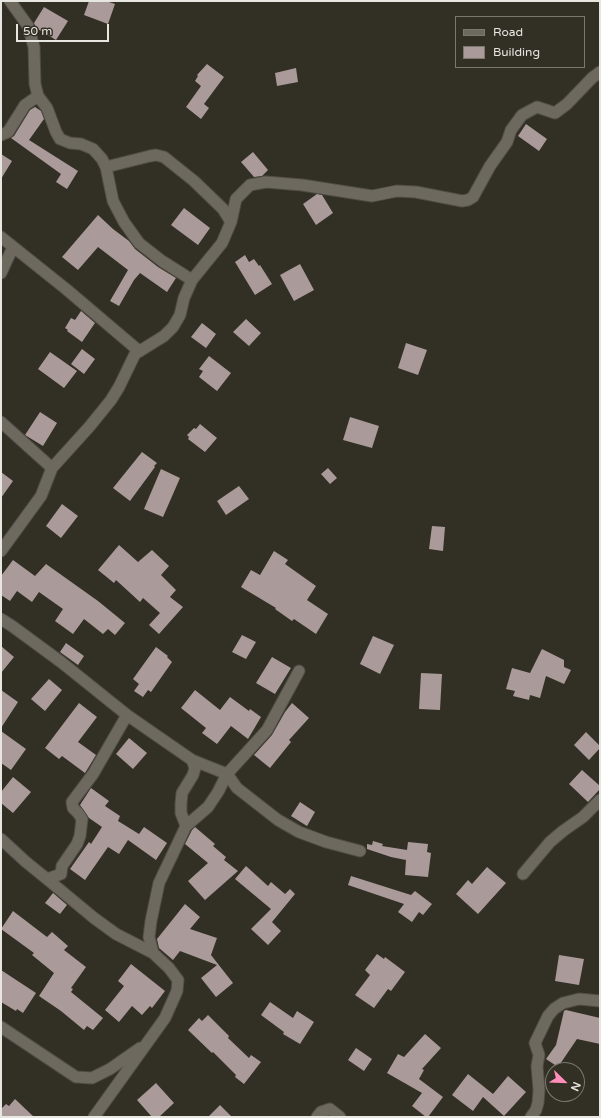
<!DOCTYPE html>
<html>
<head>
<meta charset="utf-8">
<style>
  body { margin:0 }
  #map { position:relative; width:601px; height:1118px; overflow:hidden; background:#322f25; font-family:"Varela Round",sans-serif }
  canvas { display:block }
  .frame { position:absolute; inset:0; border:2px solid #e8e6e0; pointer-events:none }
  .legend { position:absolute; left:455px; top:16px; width:130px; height:52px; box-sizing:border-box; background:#322f25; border:1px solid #7b7870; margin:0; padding:5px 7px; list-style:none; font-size:12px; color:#e8e6e0 }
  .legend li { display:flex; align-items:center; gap:8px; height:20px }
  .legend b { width:20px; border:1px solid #7b7870 }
  .north { position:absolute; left:545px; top:1062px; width:40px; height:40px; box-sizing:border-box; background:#322f25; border:1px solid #7b7870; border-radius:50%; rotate:113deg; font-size:11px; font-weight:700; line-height:16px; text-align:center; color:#e8e6e0 }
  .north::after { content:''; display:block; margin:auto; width:14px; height:18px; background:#ff8eb9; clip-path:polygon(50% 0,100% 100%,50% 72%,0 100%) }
  .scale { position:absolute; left:16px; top:24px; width:93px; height:18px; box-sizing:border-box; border:2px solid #e8e6e0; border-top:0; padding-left:5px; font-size:12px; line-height:14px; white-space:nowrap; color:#e8e6e0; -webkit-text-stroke:3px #322f25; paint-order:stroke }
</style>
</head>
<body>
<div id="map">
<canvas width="601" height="1118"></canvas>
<div class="frame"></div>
<ul class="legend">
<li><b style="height:5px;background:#6d695f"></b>Road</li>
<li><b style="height:11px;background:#aa9b9a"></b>Building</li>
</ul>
<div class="north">N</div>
<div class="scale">50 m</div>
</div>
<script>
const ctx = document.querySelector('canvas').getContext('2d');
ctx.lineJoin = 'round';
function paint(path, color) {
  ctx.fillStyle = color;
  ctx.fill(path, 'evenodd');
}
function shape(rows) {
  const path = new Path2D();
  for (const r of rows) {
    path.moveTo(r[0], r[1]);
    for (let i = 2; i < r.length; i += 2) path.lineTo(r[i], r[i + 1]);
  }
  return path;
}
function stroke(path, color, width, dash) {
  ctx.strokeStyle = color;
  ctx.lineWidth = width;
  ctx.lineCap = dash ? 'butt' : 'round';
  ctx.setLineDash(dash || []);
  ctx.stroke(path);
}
const building = shape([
  [89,1,106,1,115,4,108,24,84,15],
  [44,7,68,21,56,40,36,28,34,23],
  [207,64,224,77,204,104,209,108,201,119,186,107,201,86,195,81,198,76,197,75],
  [296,68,298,82,277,86,275,73],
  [35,107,41,111,44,119,29,140,78,171,67,189,56,182,61,174,11,138,14,136,30,110],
  [526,124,547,139,539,151,518,136],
  [253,152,268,170,262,176,254,177,241,162],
  [1,154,12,161,1,179],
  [317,194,322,195,333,213,316,225,303,204],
  [184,208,210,228,198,245,171,225],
  [98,215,113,229,129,241,135,249,158,267,176,278,167,292,140,273,134,280,119,306,110,301,128,270,98,247,78,270,62,257],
  [245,255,249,262,254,259,259,266,260,265,272,284,255,295,235,262],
  [300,264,314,290,294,301,280,275],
  [81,311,95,323,82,342,67,331,68,330,65,328,71,318,75,320],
  [246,319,261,333,249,346,233,332],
  [202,323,216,334,206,348,191,337],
  [406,343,427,350,418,375,398,368],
  [82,349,95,359,84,374,71,364],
  [50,352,77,371,64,388,38,369],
  [209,356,231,373,217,391,199,377,203,371,199,369],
  [40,412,57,423,43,446,25,435],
  [350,417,379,426,372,448,343,440],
  [200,424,217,438,205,452,188,439,189,437,187,435,194,428,196,429],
  [142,452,157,463,154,466,155,467,130,501,113,488],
  [328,468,337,478,330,484,321,474],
  [161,469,180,478,163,517,144,509],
  [1,472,13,481,1,498],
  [239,486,249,499,226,515,217,501],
  [62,504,78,516,61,538,46,526],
  [432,526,445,527,443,551,429,549],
  [119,545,138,562,152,550,169,566,161,575,176,590,170,597,183,607,159,634,149,625,160,613,143,598,140,602,116,580,114,583,98,570],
  [274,551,288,560,285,564,316,586,307,600,328,614,316,634,294,619,292,621,275,609,276,608,241,587,251,570,260,575],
  [13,560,35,576,46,564,98,601,125,623,115,635,108,629,103,634,84,619,73,634,55,621,63,609,39,592,32,602,17,591,10,601,1,595,1,576],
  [242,635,256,642,246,659,232,652],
  [373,636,394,645,380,674,360,664],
  [66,643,84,656,78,665,60,652],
  [1,646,14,657,1,673],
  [156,647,168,656,167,657,172,662,151,692,148,690,143,697,134,691,139,684,133,679],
  [542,649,564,660,564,667,571,670,564,684,546,676,540,698,530,695,529,700,513,696,515,691,506,689,512,668,530,673],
  [272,657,291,668,275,694,256,683],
  [421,673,442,674,440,710,419,709],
  [49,679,62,690,45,711,31,699],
  [1,690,18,702,1,728],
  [195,690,220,710,230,697,249,711,250,709,261,717,248,739,231,726,217,744,202,733,206,728,181,708],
  [79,703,97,717,78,742,96,755,85,773,62,756,59,759,45,748],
  [292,703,309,718,289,740,291,742,270,768,254,755,272,735,285,712],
  [1,731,26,749,11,770,1,763],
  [586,732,600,746,600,748,589,760,574,745],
  [129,738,147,753,133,769,116,754],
  [582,770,600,786,600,789,588,802,569,784],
  [13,777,31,792,13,813,1,803,1,792],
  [91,788,109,801,105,806,120,816,118,821,139,834,144,827,167,843,156,860,128,840,119,854,108,847,85,880,70,869,89,842,91,844,102,827,89,818,80,805],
  [300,802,315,812,307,826,291,816],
  [195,827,215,844,213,846,226,857,224,860,238,871,205,900,188,881,208,863,185,844,192,830],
  [373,841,383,844,382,846,407,850,408,842,428,844,427,852,431,853,428,877,405,875,406,860,391,857,367,849,367,844,372,845],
  [246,866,268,886,271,882,285,894,290,889,295,894,272,922,281,931,268,945,251,929,271,909,235,879],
  [487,867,506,883,478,914,456,894,468,880,472,884],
  [351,876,411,895,415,891,432,904,423,915,419,912,412,922,398,912,404,904,348,885],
  [53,893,67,905,60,914,45,903],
  [185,904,200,917,190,929,217,938,211,955,233,983,216,997,201,978,217,965,180,951,173,960,159,948,157,939],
  [13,911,47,937,52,932,68,946,64,950,86,967,71,988,73,989,71,992,103,1018,93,1030,87,1026,84,1030,61,1011,39,996,54,973,32,955,34,953,1,929],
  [377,954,384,959,385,957,405,972,391,991,388,989,374,1008,355,995,370,975,365,970],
  [559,955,584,959,579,985,555,981],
  [131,964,165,991,152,1008,150,1006,142,1015,132,1006,119,1022,105,1010,124,986,118,981],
  [1,970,36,993,23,1013,17,1009,16,1011,1,1002],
  [270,1002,293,1018,297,1011,314,1022,300,1044,283,1034,284,1032,261,1015],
  [566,1010,600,1018,600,1044,577,1039,558,1067,546,1059,556,1045,564,1011],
  [208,1015,229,1036,228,1038,249,1058,251,1055,261,1062,244,1084,235,1077,236,1075,213,1052,212,1053,188,1030,199,1018,202,1021],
  [425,1034,441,1048,422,1069,424,1070,419,1079,443,1097,428,1117,426,1117,412,1106,422,1093,387,1073,398,1054,404,1057],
  [356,1048,372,1059,364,1071,348,1060],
  [468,1074,493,1094,508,1076,526,1092,504,1116,483,1097,473,1111,452,1095],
  [156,1083,174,1103,159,1117,152,1117,137,1100],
  [15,1099,34,1117,1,1117,1,1109,6,1104,9,1106],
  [220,1105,232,1117,208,1117]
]);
const minor = shape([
  [10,1,28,26,34,47,35,84,38,96,47,108,56,132,60,139,70,143,81,144,93,149,102,159,106,167,113,201,124,222,139,243,162,261,192,280],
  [1,135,8,132,25,105,38,96],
  [106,167,150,156,156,155,164,157,194,181,223,209,231,222],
  [1,237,66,289,139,351],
  [1,273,13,247],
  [1,422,52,468],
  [1,551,41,496,52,468,90,426,111,400,119,387,135,354,164,336,173,327,180,315,184,298,192,280,222,243,231,222,236,199,250,185,266,182,302,185,372,196,397,191,416,192,462,201,468,200,473,197,490,166,507,142,511,130,522,115,537,107,555,113,567,104,592,78,600,72],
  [1,619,12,626,61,662,127,715,192,760,227,774,237,788,278,820,299,832,326,842,360,851],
  [186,826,181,813,181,804,182,793,193,775,195,768,192,760],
  [1,839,26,862,47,879,94,918,116,934,153,953,169,968,178,980,177,991,165,1018,94,1117],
  [523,874,550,842,563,831,583,817,600,800],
  [47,879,61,874,62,866,77,844,80,836,82,819,78,813,73,808,72,802,93,774,127,715],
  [153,953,149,937,151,921,159,883,186,826,208,807,218,792,227,774,267,730,299,671],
  [1,1027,76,1077,92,1078,110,1069,140,1048],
  [317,1117,321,1112,330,1109,340,1117],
  [531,1117,536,1110,538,1103,539,1090,537,1066,539,1055,535,1043,548,1016,554,1009,563,1003,579,999,600,1001]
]);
paint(building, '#aa9b9a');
stroke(minor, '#504d45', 13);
stroke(minor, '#6d695f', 11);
</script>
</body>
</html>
